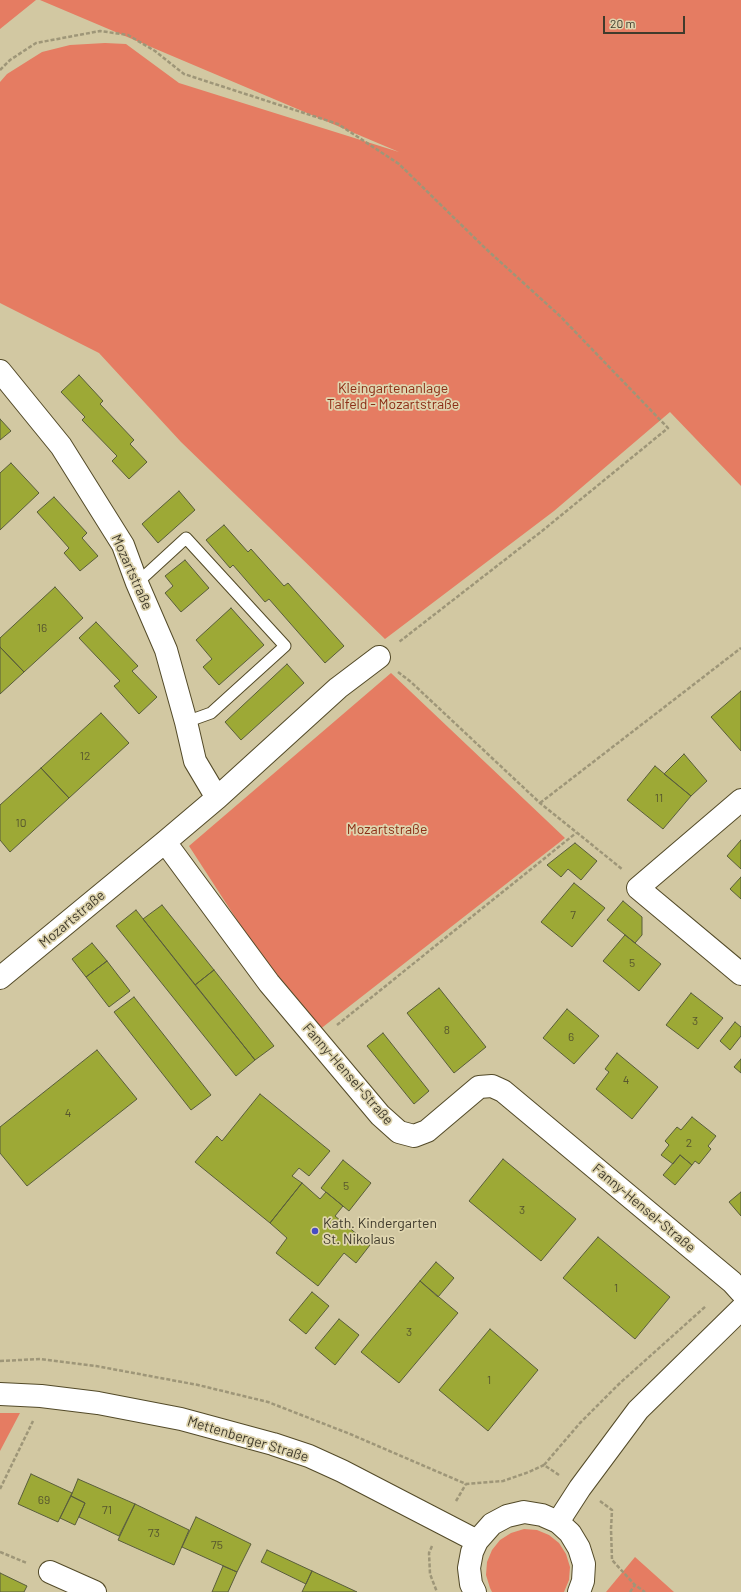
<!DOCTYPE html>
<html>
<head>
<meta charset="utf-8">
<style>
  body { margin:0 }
  #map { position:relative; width:741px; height:1592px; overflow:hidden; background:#d2c8a2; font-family:Barlow,sans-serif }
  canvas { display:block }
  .scale { position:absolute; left:603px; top:16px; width:82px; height:18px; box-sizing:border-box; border:2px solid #403b2c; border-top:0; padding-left:5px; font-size:12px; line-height:14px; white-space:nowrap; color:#403b2c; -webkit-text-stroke:3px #dfd5af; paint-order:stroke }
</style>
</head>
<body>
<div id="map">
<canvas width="741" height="1592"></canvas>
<div class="scale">20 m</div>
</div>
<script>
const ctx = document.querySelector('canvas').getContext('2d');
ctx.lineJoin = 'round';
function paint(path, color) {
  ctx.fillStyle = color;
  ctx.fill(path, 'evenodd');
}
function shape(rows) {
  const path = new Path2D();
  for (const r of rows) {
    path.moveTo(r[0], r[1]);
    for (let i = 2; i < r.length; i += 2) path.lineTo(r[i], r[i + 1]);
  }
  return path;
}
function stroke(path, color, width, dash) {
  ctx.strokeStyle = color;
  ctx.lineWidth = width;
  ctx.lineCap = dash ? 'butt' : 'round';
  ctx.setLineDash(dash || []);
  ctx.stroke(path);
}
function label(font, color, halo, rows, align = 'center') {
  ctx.font = font + ' Barlow,sans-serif';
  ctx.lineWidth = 3.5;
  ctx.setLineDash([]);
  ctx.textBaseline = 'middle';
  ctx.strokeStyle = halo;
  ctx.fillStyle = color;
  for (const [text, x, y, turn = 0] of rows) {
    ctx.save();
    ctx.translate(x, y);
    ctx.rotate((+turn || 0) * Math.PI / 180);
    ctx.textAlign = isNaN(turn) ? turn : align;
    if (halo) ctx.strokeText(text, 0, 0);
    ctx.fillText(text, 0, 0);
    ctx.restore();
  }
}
const green = shape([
  [0,0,36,0,0,29],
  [40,0,741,0,741,486,670,412,554,511,385,639,181,442,99,353,0,303,0,82,7,74,42,52,70,45,105,43,126,44,179,83,399,152],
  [391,673,565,838,319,1030,272,974,189,846],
  [0,1413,20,1413,0,1451],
  [524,1529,537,1530,549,1535,559,1543,566,1554,570,1567,569,1580,564,1592,492,1592,490,1588,486,1575,487,1562,492,1550,500,1540,511,1533],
  [635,1557,674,1592,606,1592]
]);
const building = shape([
  [79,375,103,401,100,404,134,440,130,444,147,462,129,479,112,461,117,456,82,420,85,417,61,392,79,375],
  [0,419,11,431,0,440,0,419],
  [11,463,39,493,0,530,0,473,11,463],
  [179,491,195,510,158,543,142,524,179,491],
  [54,497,87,533,82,538,98,556,80,571,64,553,69,548,37,512,54,497],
  [224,525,248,552,251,549,284,586,288,583,344,646,325,663,269,599,265,602,233,565,230,568,206,540,224,525],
  [185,560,209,588,181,612,165,593,173,586,165,576,185,560],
  [55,587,83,618,24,672,0,647,0,638,55,587],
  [231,608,264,645,219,685,203,667,212,659,196,640,231,608],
  [96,622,138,666,132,671,157,697,139,714,114,686,120,681,79,638,96,622],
  [0,647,24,672,0,694,0,647],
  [287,664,304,683,241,740,225,722,287,664],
  [741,691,741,751,711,717,741,691],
  [101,713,129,743,69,798,41,768,101,713],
  [684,754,707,781,691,796,664,774,684,754],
  [655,766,691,796,663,829,627,800,655,766],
  [41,768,69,798,10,852,0,840,0,805,41,768],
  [741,840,741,869,727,856,741,840],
  [575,843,597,861,581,880,568,869,561,877,547,865,575,843],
  [741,877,741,899,730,889,741,877],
  [574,883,605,908,572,947,541,922,574,883],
  [623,901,642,917,642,935,635,943,607,920,623,901],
  [162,905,214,970,195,985,143,919,162,905],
  [136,910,255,1060,236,1076,116,926,136,910],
  [625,935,661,964,639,991,603,961,625,935],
  [92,943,107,961,86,977,72,959,92,943],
  [107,961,130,991,109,1007,86,977,107,961],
  [214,970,274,1046,255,1060,195,985,214,970],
  [439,988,486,1047,454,1073,407,1013,439,988],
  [691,993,723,1018,698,1049,666,1025,691,993],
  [134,997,211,1095,191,1110,114,1012,134,997],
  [567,1009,599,1036,574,1064,543,1038,567,1009],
  [735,1022,741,1027,741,1036,730,1050,720,1041,735,1022],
  [383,1033,429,1091,414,1104,367,1046,383,1033],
  [97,1050,137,1099,27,1186,0,1153,0,1127,97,1050],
  [617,1053,658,1087,632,1119,596,1089,609,1072,605,1069,617,1053],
  [741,1059,741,1073,734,1067,741,1059],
  [260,1094,330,1151,309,1176,299,1168,292,1176,302,1183,270,1223,195,1162,217,1136,222,1141,260,1094],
  [692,1117,716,1136,708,1146,711,1149,699,1164,695,1161,692,1165,680,1155,673,1164,661,1155,669,1145,665,1141,677,1127,681,1130,692,1117],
  [680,1155,692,1165,675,1185,663,1175,680,1155],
  [503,1159,576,1219,541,1261,469,1201,503,1159],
  [343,1160,371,1183,349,1211,321,1188,343,1160],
  [302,1183,320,1199,326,1192,343,1206,335,1216,370,1245,356,1263,344,1253,318,1286,276,1253,287,1238,270,1223,302,1183],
  [741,1192,741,1216,729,1202,741,1192],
  [598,1237,670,1297,635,1339,563,1278,598,1237],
  [436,1262,454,1278,438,1297,420,1281,436,1262],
  [420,1281,458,1313,399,1383,361,1352,420,1281],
  [312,1292,329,1306,306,1334,289,1320,312,1292],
  [339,1319,359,1335,335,1365,315,1348,339,1319],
  [490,1329,538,1370,488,1431,439,1390,490,1329],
  [31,1474,72,1493,58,1522,18,1504,31,1474],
  [78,1479,135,1504,119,1536,79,1517,85,1503,71,1496,78,1479],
  [71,1496,85,1503,75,1525,60,1518,71,1496],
  [135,1504,189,1530,174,1565,118,1540,135,1504],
  [196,1517,251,1544,237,1572,182,1547,196,1517],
  [267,1550,312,1571,306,1584,261,1562,267,1550],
  [223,1566,237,1572,228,1592,212,1592,223,1566],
  [312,1571,357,1592,302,1592,312,1571],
  [0,1573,27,1586,24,1592,0,1592,0,1573]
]);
const path = shape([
  [0,70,10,60,36,43,100,31,128,35,155,51,184,74,338,124,399,164,485,248,560,316,668,428,542,531,399,642],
  [398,672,411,682,540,803,622,869],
  [540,803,741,648],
  [337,1025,576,833],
  [0,1361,40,1359,96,1366,198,1385,268,1402,350,1434,466,1484,503,1481,529,1472,544,1465,559,1475],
  [544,1465,580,1423,620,1383,706,1306],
  [0,1489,33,1421],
  [456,1501,466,1484],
  [600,1501,612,1510,611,1529,612,1560,635,1585,645,1592],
  [432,1546,429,1553,430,1574,437,1592],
  [0,1552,27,1563],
  [630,1592,635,1585]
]);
const lane = shape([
  [137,583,186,538,285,646,211,713,186,722]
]);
const street = shape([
  [0,371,61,446,123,545,137,583,166,650,186,722,195,761,217,798],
  [741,800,638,888,741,974],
  [165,842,269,983,380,1115,399,1132,414,1136,427,1131,479,1087,492,1086,503,1091,732,1282,741,1292],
  [0,978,165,842,217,798,338,688,379,657],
  [558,1522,580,1488,638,1410,741,1309],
  [50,1572,95,1592]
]);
const secondary = shape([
  [0,1394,41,1396,98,1403,181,1419,273,1444,309,1456,342,1471,477,1541],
  [475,1592,471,1584,469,1568,472,1552,477,1541,492,1524,507,1516,524,1512,542,1515,558,1522,570,1533,579,1548,584,1564,583,1581,579,1592]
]);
const markers = [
  [315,1231,4,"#474dc3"]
];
const numberNames = [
  ["16",42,628],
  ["12",85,756],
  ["11",659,798],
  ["10",21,823],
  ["7",573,915],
  ["5",632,963],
  ["3",695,1021],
  ["8",447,1030],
  ["6",571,1037],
  ["4",626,1080],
  ["4",68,1113],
  ["2",689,1143],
  ["5",346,1186],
  ["3",522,1210],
  ["1",616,1288],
  ["3",409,1332],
  ["1",489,1380],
  ["69",44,1500],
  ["71",107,1510],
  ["73",154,1533],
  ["75",217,1545]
];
const parkNames = [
  ["Kleingartenanlage",393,388],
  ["Talfeld - Mozartstraße",393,404],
  ["Mozartstraße",387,829]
];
const streetNames = [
  ["Mozartstraße",132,572,66],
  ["Mozartstraße",72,919,-40],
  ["Fanny-Hensel-Straße",348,1074,49],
  ["Fanny-Hensel-Straße",644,1208,40],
  ["Mettenberger Straße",248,1439,17]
];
const poiNames = [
  ["Kath. Kindergarten",323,1223],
  ["St. Nikolaus",323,1239]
];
paint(green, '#e57c62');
paint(building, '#9da936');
stroke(building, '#595d3b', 1);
stroke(lane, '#534a28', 13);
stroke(street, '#534a28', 24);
stroke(secondary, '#534a28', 24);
stroke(path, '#9e9678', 2.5, [4, 2]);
stroke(lane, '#fff', 11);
stroke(street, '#fff', 22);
stroke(secondary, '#fff', 22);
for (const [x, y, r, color] of markers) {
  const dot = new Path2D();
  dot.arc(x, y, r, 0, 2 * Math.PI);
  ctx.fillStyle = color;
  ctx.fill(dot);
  stroke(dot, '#dfd5af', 1.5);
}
label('12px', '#57562e', null, numberNames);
label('14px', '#8b2d15', '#dfd5af', parkNames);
label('14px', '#403b2c', '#dfd5af', streetNames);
label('14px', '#403b2c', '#dfd5af', poiNames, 'left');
</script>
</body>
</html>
